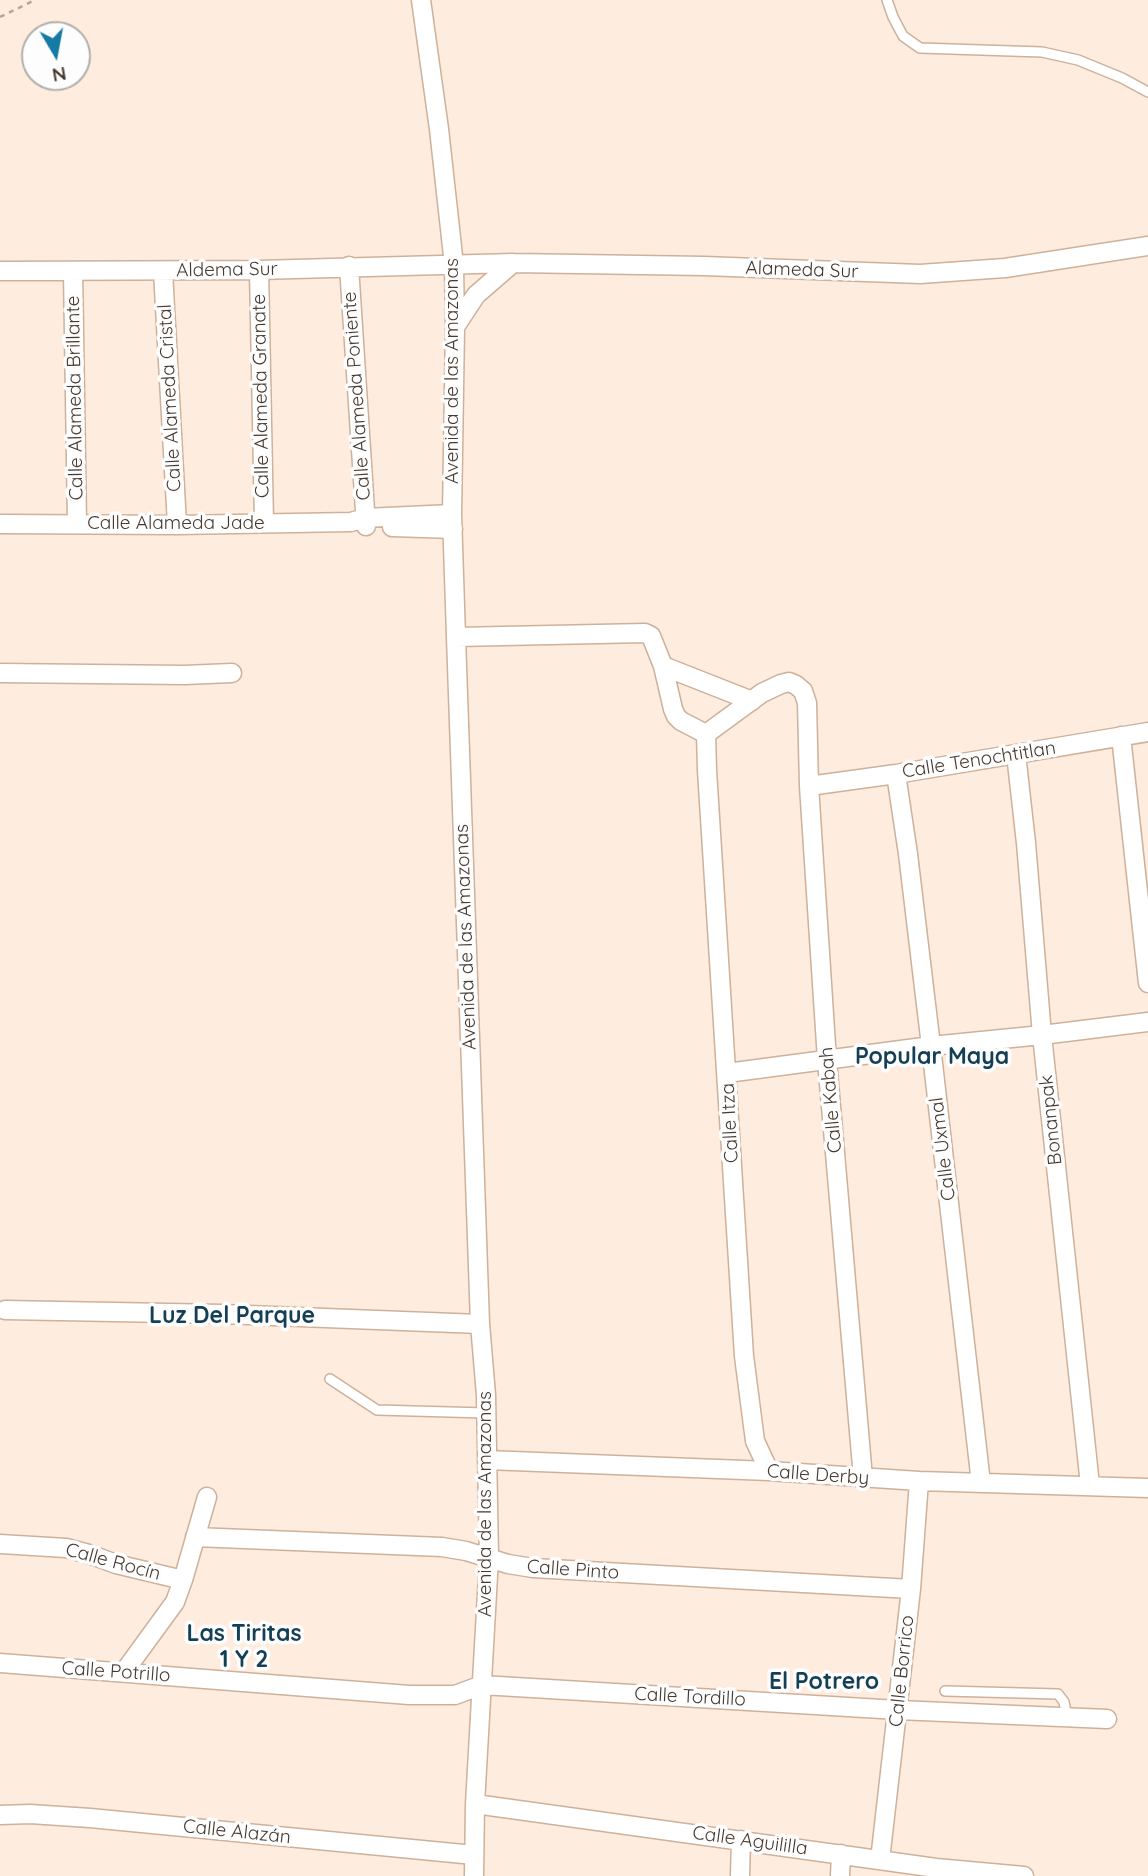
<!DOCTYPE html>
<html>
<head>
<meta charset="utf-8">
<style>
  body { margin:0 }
  #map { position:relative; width:1148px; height:1876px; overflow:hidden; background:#feecdf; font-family:Quicksand,sans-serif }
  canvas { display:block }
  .north { position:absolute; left:21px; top:21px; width:70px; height:70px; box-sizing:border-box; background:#fdfdfd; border:2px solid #b3afab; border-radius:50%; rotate:170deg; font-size:19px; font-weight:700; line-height:28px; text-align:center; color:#453930 }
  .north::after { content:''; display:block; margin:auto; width:24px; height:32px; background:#167aa6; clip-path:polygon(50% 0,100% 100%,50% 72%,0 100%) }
</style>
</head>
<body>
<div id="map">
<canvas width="1148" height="1876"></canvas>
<div class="north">N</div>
</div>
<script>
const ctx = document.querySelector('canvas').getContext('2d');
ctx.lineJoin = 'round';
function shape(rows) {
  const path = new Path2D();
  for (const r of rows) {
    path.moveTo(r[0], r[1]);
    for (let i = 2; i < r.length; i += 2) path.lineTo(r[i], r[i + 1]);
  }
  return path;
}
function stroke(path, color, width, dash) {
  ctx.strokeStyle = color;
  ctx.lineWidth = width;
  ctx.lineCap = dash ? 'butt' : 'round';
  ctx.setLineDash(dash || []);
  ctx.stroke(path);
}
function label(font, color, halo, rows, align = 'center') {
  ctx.font = font + ' Quicksand,sans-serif';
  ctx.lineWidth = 7;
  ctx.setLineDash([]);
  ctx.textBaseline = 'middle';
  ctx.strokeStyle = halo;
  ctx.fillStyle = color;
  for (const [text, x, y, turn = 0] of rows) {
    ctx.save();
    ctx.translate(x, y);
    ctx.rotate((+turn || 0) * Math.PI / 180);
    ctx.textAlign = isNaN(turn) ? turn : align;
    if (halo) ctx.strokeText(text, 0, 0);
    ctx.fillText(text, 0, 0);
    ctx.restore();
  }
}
const path = shape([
  [0,17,35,0]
]);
const lane = shape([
  [887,0,893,17,903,36,920,48,1042,52,1078,60,1122,78,1148,92],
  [330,1379,377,1410,486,1413],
  [945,1691,1058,1694,1064,1702,1067,1717]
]);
const street = shape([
  [421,0,439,129,454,265,455,327,452,514,456,637,480,1324,486,1395,489,1558,475,1804,474,1876],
  [349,266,366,526],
  [259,270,264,523],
  [0,271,259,270,513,263,704,266,920,274,1005,268,1148,246],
  [73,271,77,524],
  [163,271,177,525],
  [455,327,476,295,513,263],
  [0,524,177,525,351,522,365,518,452,514],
  [392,527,453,529],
  [456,637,645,633,651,636,663,666,673,709,676,716,681,721,706,734],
  [663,666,752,701],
  [0,673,184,675,232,673],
  [1121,736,1148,983],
  [1016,754,1026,843,1042,1035,1090,1485],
  [896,774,908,854,931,1046,981,1483],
  [809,786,896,774,1148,732],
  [727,1073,931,1046,1042,1035,1148,1022],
  [5,1310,222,1314,480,1324],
  [487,1460,769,1471,919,1481,1148,1488],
  [769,1471,755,1441,744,1356,707,770,706,734,762,693,781,684,789,682,796,685,803,691,807,703,809,786,827,1060,863,1478],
  [195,1537,442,1547,466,1551,508,1564,533,1568,911,1589],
  [0,1544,66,1548,89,1554,116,1564,183,1580],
  [0,1663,409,1695,455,1695,482,1685,898,1710,1107,1719],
  [124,1672,175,1602,183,1580,207,1497],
  [475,1804,936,1868,1024,1876],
  [0,1815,30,1814,90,1818,474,1855],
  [880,1860,911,1589,919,1481],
  [740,1876,741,1840],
  [840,1876,841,1854]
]);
const streetNames = [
  ["Aldema Sur",227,270,-1],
  ["Alameda Sur",802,270,2],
  ["Avenida de las Amazonas",452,371,-90],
  ["Calle Alameda Granate",261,396,-91],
  ["Calle Alameda Poniente",357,396,-94],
  ["Calle Alameda Brillante",75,398,-91],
  ["Calle Alameda Cristal",170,398,-93],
  ["Calle Alameda Jade",176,523],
  ["Calle Tenochtitlan",979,760,-9],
  ["Avenida de las Amazonas",466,937,-92],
  ["Calle Kabah",831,1100,-95],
  ["Bonanpak",1051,1120,-96],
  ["Calle Itza",730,1123,-93],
  ["Calle Uxmal",943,1149,-97],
  ["Calle Derby",818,1475,4],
  ["Avenida de las Amazonas",485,1504,-90],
  ["Calle Rocín",113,1562,15],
  ["Calle Pinto",573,1570,4],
  ["Calle Borrico",902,1671,-84],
  ["Calle Potrillo",116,1672,4],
  ["Calle Tordillo",690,1697,3],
  ["Calle Alazán",237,1832,6],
  ["Calle Aguililla",750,1841,8]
];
const quarterNames = [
  ["Popular Maya",932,1057],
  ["Luz Del Parque",232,1316],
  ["Las Tiritas",244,1634],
  ["1 Y 2",244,1660],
  ["El Potrero",824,1682]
];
stroke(lane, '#cdb19b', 12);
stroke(street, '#cdb19b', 21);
stroke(path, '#b5a59a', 2.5, [5, 5]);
stroke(lane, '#fff', 9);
stroke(street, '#fff', 18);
label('19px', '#453930', '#fdfdfd', streetNames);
label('bold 23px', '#143f55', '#fdfdfd', quarterNames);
</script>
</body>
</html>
